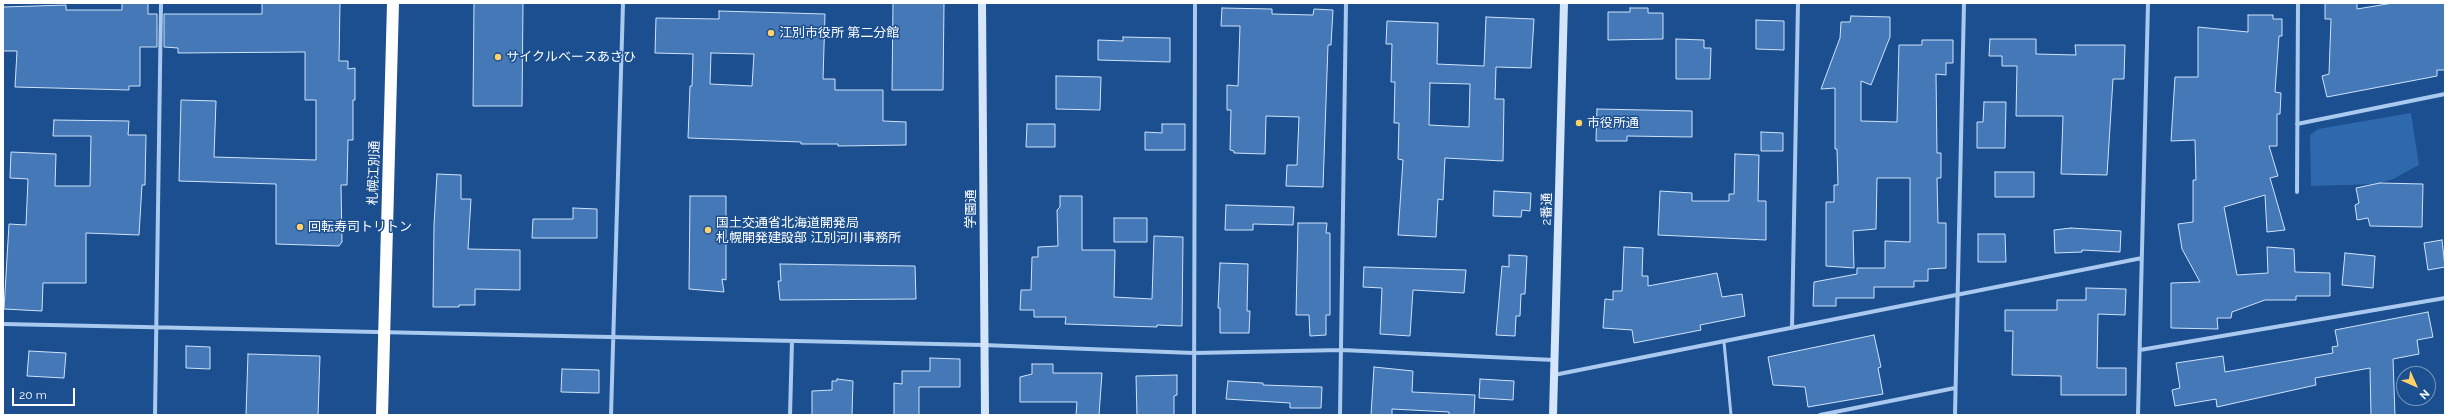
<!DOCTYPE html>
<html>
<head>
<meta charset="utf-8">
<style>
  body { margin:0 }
  #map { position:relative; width:2448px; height:418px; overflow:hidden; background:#1b4f8f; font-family:Raleway,sans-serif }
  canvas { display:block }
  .frame { position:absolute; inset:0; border:4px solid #fff; pointer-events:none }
  .north { position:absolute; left:2396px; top:366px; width:40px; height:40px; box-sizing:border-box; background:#1b4f8f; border:1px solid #7695bc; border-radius:50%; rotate:135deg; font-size:11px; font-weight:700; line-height:16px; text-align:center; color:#fff }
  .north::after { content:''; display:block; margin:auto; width:14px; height:18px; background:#ffd166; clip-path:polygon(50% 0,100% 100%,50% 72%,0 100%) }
  .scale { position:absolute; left:12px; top:388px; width:63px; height:18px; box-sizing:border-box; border:2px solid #fff; border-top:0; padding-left:5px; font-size:12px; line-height:14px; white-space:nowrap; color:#fff; -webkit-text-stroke:3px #1b4f8f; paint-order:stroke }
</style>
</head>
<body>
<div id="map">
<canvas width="2448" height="418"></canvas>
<div class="frame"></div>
<div class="north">N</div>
<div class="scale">20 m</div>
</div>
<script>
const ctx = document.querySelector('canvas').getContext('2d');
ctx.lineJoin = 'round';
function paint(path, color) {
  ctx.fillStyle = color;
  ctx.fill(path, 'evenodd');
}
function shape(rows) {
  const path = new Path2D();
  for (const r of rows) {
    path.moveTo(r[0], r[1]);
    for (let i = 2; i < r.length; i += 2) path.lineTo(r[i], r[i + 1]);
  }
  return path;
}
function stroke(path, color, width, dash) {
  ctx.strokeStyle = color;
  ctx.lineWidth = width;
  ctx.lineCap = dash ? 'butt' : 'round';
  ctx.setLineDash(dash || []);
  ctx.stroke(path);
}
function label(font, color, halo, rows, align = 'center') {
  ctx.font = font + ' Raleway,"Noto Sans JP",sans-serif';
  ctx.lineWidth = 3;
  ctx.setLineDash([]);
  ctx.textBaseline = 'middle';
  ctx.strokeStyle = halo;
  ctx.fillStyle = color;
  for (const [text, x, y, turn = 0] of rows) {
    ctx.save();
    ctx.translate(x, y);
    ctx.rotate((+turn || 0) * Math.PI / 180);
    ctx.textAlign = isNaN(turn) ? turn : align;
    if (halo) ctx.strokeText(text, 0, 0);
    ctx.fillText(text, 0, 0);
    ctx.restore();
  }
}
const green = shape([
  [2411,113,2419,165,2393,179,2377,184,2311,186,2310,135,2318,129]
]);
const building = shape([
  [122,3,148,3,148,14,157,14,157,47,140,47,140,86,129,86,129,90,15,87,17,51,3,51,3,7,66,5,66,10,122,10,122,3],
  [262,3,340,3,339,61,348,61,348,69,355,68,355,100,353,100,353,140,348,140,347,185,341,185,342,242,339,246,276,244,276,184,179,181,181,100,216,101,214,157,316,160,316,100,305,100,305,52,178,53,178,48,164,47,164,14,262,14,262,3],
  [474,3,523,3,522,106,473,106,474,3],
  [893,3,944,3,943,90,892,90,893,3],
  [2325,3,2357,3,2357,9,2393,3,2445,3,2445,70,2437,70,2437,76,2327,97,2322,76,2329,74,2331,19,2325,19,2325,3],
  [1222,8,1272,9,1272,14,1313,15,1314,9,1333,10,1331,45,1328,45,1323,187,1286,186,1287,165,1297,165,1299,117,1266,116,1265,154,1234,153,1234,151,1230,150,1231,110,1227,110,1227,85,1238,86,1240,26,1221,26,1222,8],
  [1630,8,1648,8,1648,13,1663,13,1663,39,1608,40,1608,12,1630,12,1630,8],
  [719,11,825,14,823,79,835,79,835,90,883,90,883,121,906,122,906,145,838,146,838,144,801,144,801,142,688,138,690,86,692,86,693,54,655,53,656,18,719,19,719,11],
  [711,53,754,54,752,86,710,84,711,53],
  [2248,15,2273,15,2273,19,2282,19,2282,36,2279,36,2275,92,2281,93,2280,114,2277,114,2277,146,2269,146,2278,176,2270,178,2285,230,2267,232,2265,195,2224,207,2237,275,2268,273,2267,247,2294,249,2295,272,2330,273,2330,296,2296,296,2296,300,2265,300,2232,312,2231,318,2217,318,2218,329,2171,328,2171,283,2200,282,2182,249,2178,224,2193,222,2193,180,2196,180,2195,140,2171,141,2175,77,2198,77,2198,27,2248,32,2248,15],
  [1851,16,1890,17,1890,37,1871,85,1861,81,1861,121,1897,122,1899,45,1922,45,1922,40,1953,40,1953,63,1946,63,1946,75,1936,74,1937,153,1941,153,1941,178,1937,178,1938,223,1946,223,1946,268,1928,269,1928,281,1914,281,1914,287,1874,287,1874,298,1836,298,1836,306,1813,306,1814,282,1857,274,1857,268,1885,268,1885,241,1910,242,1910,178,1877,178,1876,229,1853,231,1854,268,1826,266,1826,202,1834,202,1834,185,1838,185,1837,149,1835,149,1835,88,1821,89,1840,38,1841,22,1850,22,1851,16],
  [1486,17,1534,19,1531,68,1496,67,1495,99,1504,99,1503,161,1445,158,1443,200,1438,199,1436,237,1398,235,1403,160,1398,159,1399,123,1394,123,1395,82,1391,82,1392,44,1386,44,1387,21,1438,23,1437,64,1484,66,1486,17],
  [1430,83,1470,84,1469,127,1429,125,1430,83],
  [1756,20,1784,21,1784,50,1756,49,1756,20],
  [1123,37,1170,38,1170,62,1098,60,1098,40,1123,41,1123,37],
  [1676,39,1704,40,1704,48,1711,48,1710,79,1676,79,1676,39],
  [1990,39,2036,39,2036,54,2076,55,2075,45,2125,45,2124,79,2113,79,2107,175,2061,174,2063,116,2016,116,2017,66,2002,66,2002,56,1989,56,1990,39],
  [1056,76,1101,77,1100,110,1056,109,1056,76],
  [1984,102,2006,102,2005,148,1977,148,1977,122,1983,122,1984,102],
  [1597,109,1692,111,1692,137,1627,136,1627,141,1596,141,1597,109],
  [54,120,129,121,128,135,146,135,145,185,142,185,139,235,86,233,86,283,43,283,42,311,4,309,9,224,26,225,28,179,10,178,11,152,56,154,55,186,90,186,91,136,53,136,54,120],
  [1027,124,1055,124,1055,147,1026,147,1027,124],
  [1162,124,1185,124,1185,150,1145,150,1145,132,1162,133,1162,124],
  [1761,132,1783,133,1783,151,1761,151,1761,132],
  [1735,154,1759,155,1758,201,1766,201,1766,240,1658,235,1660,191,1692,193,1692,201,1729,201,1729,194,1734,194,1735,154],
  [1995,172,2034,172,2034,197,1995,197,1995,172],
  [437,174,461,175,461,199,471,199,468,249,520,250,520,290,475,289,475,305,459,305,459,307,433,307,434,225,437,174],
  [2380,183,2423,184,2422,227,2370,226,2368,218,2357,220,2355,205,2359,203,2356,188,2380,183],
  [1494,191,1531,193,1530,211,1522,210,1521,217,1493,216,1494,191],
  [690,196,726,196,726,280,722,279,724,292,689,289,690,196],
  [1060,196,1082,196,1082,250,1115,250,1114,297,1152,299,1154,236,1183,237,1182,326,1157,325,1157,327,1065,324,1066,317,1034,317,1034,310,1020,310,1021,290,1031,290,1032,257,1038,257,1038,247,1058,246,1057,210,1060,207,1060,196],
  [1226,205,1294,207,1293,225,1253,224,1253,230,1225,230,1226,205],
  [573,208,597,209,597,238,532,238,533,219,573,219,573,208],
  [1114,218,1147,218,1147,242,1114,242,1114,218],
  [1298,223,1327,223,1326,233,1330,233,1330,315,1326,315,1326,335,1310,336,1309,315,1296,315,1298,223],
  [2071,228,2121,231,2120,252,2082,250,2082,252,2055,253,2054,230,2071,228],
  [1978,234,2005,234,2006,262,1978,262,1978,234],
  [2442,240,2445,267,2428,270,2424,243,2442,240],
  [1624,247,1643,248,1642,276,1648,276,1648,286,1717,273,1722,297,1742,294,1745,316,1700,325,1701,330,1634,343,1632,330,1603,328,1605,299,1613,300,1613,291,1622,291,1624,247],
  [2345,253,2375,256,2373,288,2342,285,2345,253],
  [1509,255,1527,256,1525,294,1521,294,1520,316,1516,316,1515,336,1496,335,1502,266,1509,267,1509,255],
  [1220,263,1248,264,1247,311,1250,311,1249,333,1220,333,1220,308,1218,308,1220,263],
  [780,264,915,266,916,299,780,300,778,281,781,281,780,264],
  [1364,267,1466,270,1464,293,1413,290,1410,336,1380,334,1382,288,1363,287,1364,267],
  [2086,288,2126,289,2125,315,2098,314,2097,368,2126,368,2126,395,2061,395,2061,376,2012,375,2013,331,2005,331,2005,310,2057,310,2057,300,2086,300,2086,288],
  [2428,312,2433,337,2417,340,2419,354,2393,359,2395,415,2371,415,2370,368,2315,378,2316,385,2217,407,2216,399,2175,406,2172,390,2180,388,2176,363,2223,356,2225,372,2333,353,2332,347,2338,346,2335,330,2428,312],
  [1874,335,1881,367,1878,368,1883,394,1808,407,1805,387,1773,385,1768,357,1874,335],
  [186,346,210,347,210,369,186,368,186,346],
  [29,351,66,353,64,378,27,376,29,351],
  [248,354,320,356,318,415,246,415,248,354],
  [930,358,960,359,960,387,919,387,919,415,894,415,894,383,902,384,902,371,930,371,930,358],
  [1032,364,1053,364,1053,373,1102,373,1099,415,1076,415,1077,402,1020,402,1020,377,1032,374,1032,364],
  [1374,367,1413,371,1412,392,1475,395,1474,415,1449,415,1449,412,1392,409,1392,415,1371,415,1374,367],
  [562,369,599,370,599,393,561,392,562,369],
  [1177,375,1177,395,1174,396,1174,415,1137,415,1136,376,1177,375],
  [837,379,853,381,852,415,812,415,812,391,832,390,832,381,837,381,837,379],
  [1480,379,1514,381,1513,400,1479,398,1480,379],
  [1228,381,1263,383,1263,385,1322,387,1321,408,1290,408,1290,403,1226,399,1228,381]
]);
const lane = shape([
  [1724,342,1731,415]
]);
const street = shape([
  [2297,124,2445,94],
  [2297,192,2298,3],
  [3,324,983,345,1194,353,1342,350,1554,360],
  [1792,328,1798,3],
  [2140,350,2445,298],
  [1554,375,2142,258],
  [155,415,161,3],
  [611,415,623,3],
  [790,415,792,341],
  [1194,415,1195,3],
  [1340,415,1346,3],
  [1820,415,1955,388],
  [1955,415,1964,3],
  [2138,415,2148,3]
]);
const secondary = shape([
  [982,3,985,415],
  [1553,415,1564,3]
]);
const highway = shape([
  [382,415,393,3]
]);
const markers = [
  [771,33,4,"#ffd166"],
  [498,57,4,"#ffd166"],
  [1579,123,4,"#ffd166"],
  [300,227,4,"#ffd166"],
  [708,230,4,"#ffd166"]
];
const poiNames = [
  ["江別市役所 第二分館",779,33],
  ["サイクルベースあさひ",506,57],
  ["市役所通",1587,123],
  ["国土交通省北海道開発局",716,223],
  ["札幌開発建設部 江別河川事務所",716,238],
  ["回転寿司トリトン",308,227]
];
const streetNames = [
  ["札幌江別通",374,173,-88],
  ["学園通",971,209,-90],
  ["2番通",1547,209,-89]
];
paint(green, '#2e69ad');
paint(building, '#4478b7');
stroke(building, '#cfe3fa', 1);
stroke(lane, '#a9c9ee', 3);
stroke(street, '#a9c9ee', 4);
stroke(secondary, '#d6e6fa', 8);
stroke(highway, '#fff', 12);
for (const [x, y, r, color] of markers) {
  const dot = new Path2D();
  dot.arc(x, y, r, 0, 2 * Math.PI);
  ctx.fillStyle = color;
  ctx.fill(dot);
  stroke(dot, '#1b4f8f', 1.5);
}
label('13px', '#fff', '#1b4f8f', poiNames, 'left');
label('13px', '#fff', '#1b4f8f', streetNames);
</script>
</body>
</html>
